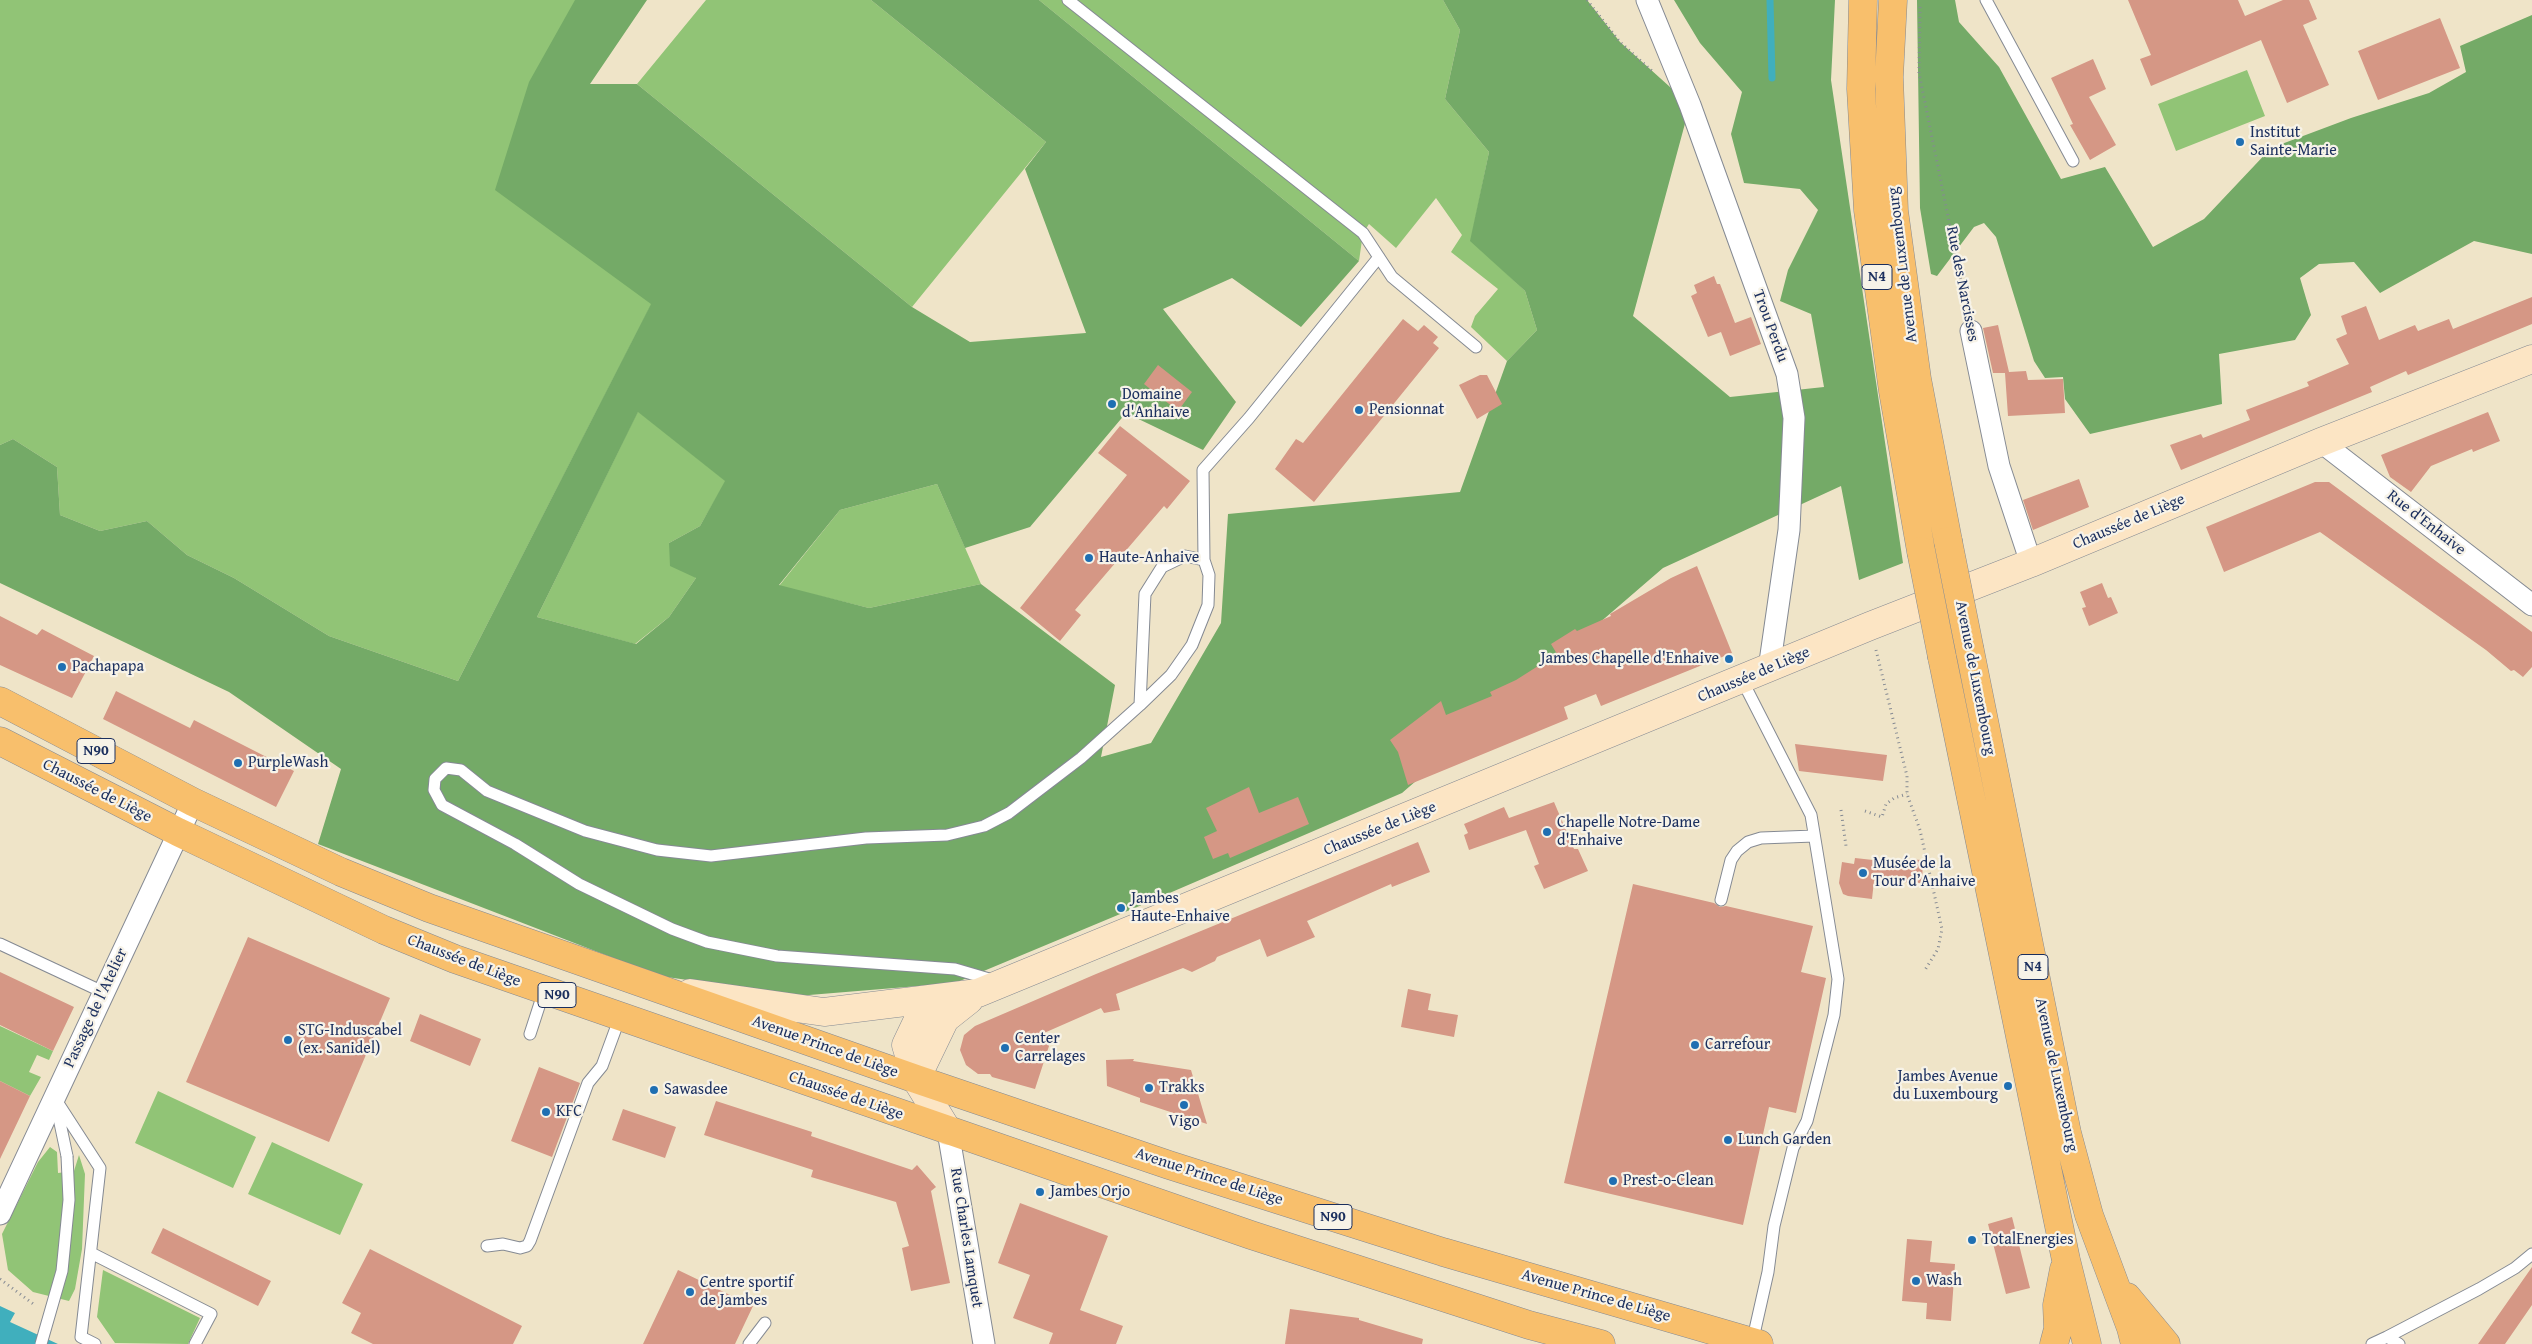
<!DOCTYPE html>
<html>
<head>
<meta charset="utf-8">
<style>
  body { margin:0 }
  canvas { display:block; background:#efe4c8 }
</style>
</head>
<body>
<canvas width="2532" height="1344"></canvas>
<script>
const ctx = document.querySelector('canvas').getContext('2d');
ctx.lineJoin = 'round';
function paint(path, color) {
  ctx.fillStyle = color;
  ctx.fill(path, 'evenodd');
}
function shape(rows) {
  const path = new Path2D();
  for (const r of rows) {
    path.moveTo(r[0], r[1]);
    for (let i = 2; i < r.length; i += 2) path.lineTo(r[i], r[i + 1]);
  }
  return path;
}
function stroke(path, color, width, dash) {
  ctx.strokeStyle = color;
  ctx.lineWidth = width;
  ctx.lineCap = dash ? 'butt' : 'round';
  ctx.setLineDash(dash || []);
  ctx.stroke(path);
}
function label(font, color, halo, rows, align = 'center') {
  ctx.font = font + ' "Gentium Book Plus",serif';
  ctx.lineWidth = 4.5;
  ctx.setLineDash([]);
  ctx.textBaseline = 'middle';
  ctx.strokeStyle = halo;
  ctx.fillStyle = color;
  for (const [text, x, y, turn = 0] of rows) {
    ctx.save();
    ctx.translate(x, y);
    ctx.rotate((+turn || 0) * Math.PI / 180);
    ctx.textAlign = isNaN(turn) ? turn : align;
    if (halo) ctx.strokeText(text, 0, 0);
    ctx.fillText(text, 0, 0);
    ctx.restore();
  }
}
const green = shape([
  [0,0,592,0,507,174,669,270,458,681,329,636,234,578,187,555,147,521,100,531,60,515,57,467,13,439,0,445],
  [706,0,871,0,1046,142,912,307,637,84],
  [1039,0,1443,0,1460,30,1445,99,1489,152,1471,240,1525,291,1537,330,1507,361,1471,327,1475,316,1498,289,1451,252,1462,235,1436,198,1396,248,1369,224,1363,233,1359,261],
  [2247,70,2265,116,2176,151,2158,104],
  [638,411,726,481,700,526,669,543,696,578,669,617,635,644,537,617],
  [937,484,981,584,869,608,779,586,840,510],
  [0,1026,53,1051,49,1060,37,1055,29,1072,41,1077,30,1096,0,1081],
  [158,1091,256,1137,233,1188,135,1143],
  [272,1142,363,1184,340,1235,248,1194],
  [50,1147,57,1152,58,1173,74,1171,79,1155,85,1174,82,1249,75,1289,69,1301,33,1292,8,1270,2,1234,38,1162],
  [103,1270,200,1318,188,1344,115,1343,97,1317]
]);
const forest = shape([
  [575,0,647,0,590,84,637,84,912,307,970,342,1086,333,1025,169,1046,142,871,0,1039,0,1359,261,1301,327,1232,278,1163,309,1236,402,1203,450,1126,413,1030,527,965,548,937,484,840,510,779,585,869,608,981,584,1115,685,1101,757,1151,743,1221,623,1228,514,1460,492,1507,361,1537,330,1525,291,1470,241,1489,152,1445,99,1460,30,1443,0,1587,0,1620,42,1690,105,1633,316,1730,397,1824,387,1811,314,1780,301,1788,270,1818,210,1800,189,1744,183,1731,134,1742,92,1700,43,1674,0,1835,0,1831,80,1903,563,1859,580,1841,486,1663,568,1402,793,1137,907,955,983,797,996,660,976,318,844,341,769,229,692,0,583,0,445,13,439,57,467,60,515,100,531,147,521,187,555,234,578,329,636,458,681,651,304,495,190,529,82],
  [638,412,725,481,700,526,669,543,670,566,696,578,669,617,636,644,537,617],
  [1917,0,1955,0,1959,22,1999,67,2061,179,2105,167,2153,247,2204,219,2271,148,2351,118,2429,93,2466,72,2460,46,2532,15,2532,254,2474,241,2380,293,2354,262,2319,264,2300,278,2311,315,2295,340,2219,354,2222,404,2090,434,2065,399,2063,377,2045,378,2034,361,1996,237,1984,223,1974,227,1937,276,1931,274,1920,208]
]);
const water = shape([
  [0,1306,15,1313,10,1322,58,1344,0,1344]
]);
const stream = shape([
  [1770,0,1772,78]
]);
const building = shape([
  [2128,0,2238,0,2245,16,2283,0,2309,0,2317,19,2303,25,2329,85,2287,103,2261,40,2151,86,2140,59,2151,55],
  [2440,18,2460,68,2378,100,2358,51],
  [2093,59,2106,89,2089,97,2116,145,2090,160,2070,125,2073,124,2051,78],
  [1714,276,1717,284,1720,284,1735,323,1751,317,1761,344,1730,356,1721,332,1708,337,1691,296,1697,293,1694,285],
  [2532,297,2532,324,2408,375,2406,371,2370,387,2372,392,2181,470,2170,445,2201,434,2203,438,2250,420,2246,410,2309,386,2307,382,2349,364,2336,339,2347,334,2341,316,2366,306,2379,340,2415,325,2418,331,2449,319,2453,329],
  [1403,319,1418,331,1424,325,1438,337,1433,343,1439,348,1314,502,1275,469,1296,439,1303,443],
  [1998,325,2009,372,2026,371,2028,380,2063,379,2065,413,2008,416,2005,373,1993,373,1983,328],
  [1158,365,1192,392,1178,411,1144,384],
  [1480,375,1487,375,1502,404,1477,419,1459,385],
  [2488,412,2500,441,2473,452,2472,449,2431,466,2411,492,2390,477,2381,455],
  [1120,426,1190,481,1167,509,1164,506,1075,610,1081,615,1060,641,1020,608,1127,475,1098,453],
  [2079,479,2089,507,2033,530,2023,500],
  [2315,482,2329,482,2532,632,2532,667,2523,677,2514,670,2511,671,2486,650,2320,532,2224,572,2206,527],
  [1697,566,1732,653,1601,706,1596,694,1564,707,1568,719,1408,785,1398,752,1390,740,1441,701,1446,715,1492,696,1490,692,1516,680,1557,654,1551,644,1575,629,1577,631,1611,616,1610,614,1671,578],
  [2102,583,2108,598,2111,597,2118,613,2089,626,2082,608,2086,607,2080,592],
  [0,616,37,635,42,629,94,656,72,698,0,665],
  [116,691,190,728,194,720,294,771,276,807,103,719],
  [1795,744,1887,755,1883,781,1799,771],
  [1249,787,1259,813,1298,797,1309,824,1230,858,1228,853,1213,859,1204,837,1217,831,1206,808],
  [1554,802,1574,849,1578,849,1588,871,1544,889,1534,866,1539,864,1526,830,1469,850,1464,835,1468,833,1464,824,1504,807,1509,818],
  [1418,842,1430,872,1392,887,1391,884,1307,921,1315,937,1267,957,1260,939,1217,957,1215,961,1192,972,1183,968,1116,994,1120,1010,1104,1013,1101,1008,1044,1033,1049,1046,1035,1089,992,1077,990,1074,978,1074,966,1065,960,1050,964,1035,975,1026,1096,974],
  [1855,858,1900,863,1900,859,1923,860,1922,883,1874,881,1872,899,1848,896,1843,894,1839,883,1842,862,1854,864],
  [1633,884,1714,903,1720,907,1726,906,1813,926,1801,972,1826,978,1796,1113,1769,1107,1743,1225,1564,1183],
  [248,937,390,998,329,1142,186,1082],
  [0,972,74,1007,53,1051,0,1025],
  [1408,989,1431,994,1428,1010,1458,1015,1454,1037,1401,1027],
  [420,1014,481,1039,470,1066,410,1041],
  [1134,1059,1133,1061,1191,1070,1207,1124,1140,1102,1140,1098,1107,1086,1106,1060],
  [539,1067,580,1083,552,1157,511,1141],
  [0,1081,30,1096,0,1159],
  [716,1101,812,1132,811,1136,912,1170,917,1165,936,1187,931,1191,950,1283,911,1291,902,1248,909,1246,896,1202,811,1177,813,1170,704,1135],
  [623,1109,676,1127,665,1158,612,1140],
  [1020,1203,1108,1236,1080,1310,1123,1326,1116,1344,1049,1344,1053,1333,1013,1318,1030,1275,998,1263],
  [2012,1217,2030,1288,2006,1294,1988,1224],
  [163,1228,271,1281,258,1306,151,1253],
  [1907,1239,1932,1241,1930,1262,1955,1264,1951,1321,1926,1319,1927,1303,1902,1301],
  [370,1249,522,1326,513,1344,373,1344,351,1333,361,1313,342,1303],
  [2532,1267,2532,1305,2505,1344,2478,1344],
  [678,1270,753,1306,735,1344,643,1344],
  [1290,1309,1359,1318,1359,1320,1423,1339,1422,1344,1285,1344]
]);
const path = shape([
  [1587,0,1620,42,1652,71],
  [1920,7,1919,73,1967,311],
  [1876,650,1907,776,1907,794,1920,830,1942,929,1938,949,1925,970],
  [1841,810,1846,846],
  [1865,811,1882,817,1886,804,1894,798,1907,794],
  [0,1279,36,1306]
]);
const lane = shape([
  [1068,0,1363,233,1392,277,1476,347],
  [1986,0,2073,161],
  [1204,560,1203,470,1249,418,1379,257],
  [1742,680,1811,815,1838,979,1834,1015,1807,1121,1793,1148,1774,1226,1768,1272,1752,1343],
  [1721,900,1731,860,1737,851,1748,842,1761,838,1814,836],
  [0,944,103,992],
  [996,981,955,969,777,956,707,942,672,929,579,884,515,844,442,805,434,790,435,779,446,768,461,770,487,791,585,831,657,850,711,856,866,838,947,835,984,826,1009,813,1081,758,1140,705,1145,594,1162,567,1185,556,1204,560,1209,575,1208,605,1192,645,1171,675,1140,705],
  [530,1034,544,991],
  [54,1097,100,1168,81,1337,95,1344],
  [56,1104,67,1156],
  [487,1246,503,1244,520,1248,527,1246,530,1241,588,1083,602,1066,620,1017],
  [91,1253,211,1314,195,1344],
  [749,1344,765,1323],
  [2372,1344,2387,1337],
  [2399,1344,2387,1337,2479,1289,2515,1268,2532,1254]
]);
const street = shape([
  [1647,0,1690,105,1787,374,1794,418,1789,530,1769,669],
  [1971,331,1999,466,2031,563],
  [2321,442,2532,605],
  [948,1131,984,1344],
  [0,1214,193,802]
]);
const secondary = shape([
  [690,993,824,1012,978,993,1870,626,2031,563,2321,442,2532,359],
  [941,998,916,1024,906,1045,916,1079,948,1131],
  [916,1079,945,1019,969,1000]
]);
const primary = shape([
  [1863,0,1861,89,1868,210,1893,391,1921,551],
  [1893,0,1889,77,1894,211,1917,379,1948,541],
  [1970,651,2067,1133,2089,1215,2131,1328,2135,1344],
  [1942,657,2066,1260,2087,1344],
  [0,701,193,802,341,872,429,908,916,1079,1169,1165,1443,1252,1759,1344],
  [0,741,178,832,384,930,455,959,1251,1235,1529,1325,1601,1344],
  [2127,1297,2166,1344],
  [2054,1344,2058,1329,2057,1305,2064,1269]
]);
const laneBridge = shape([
  [41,1344,62,1271,69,1200,67,1156]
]);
const primaryBridge = shape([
  [1948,541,1970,651],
  [1921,551,1942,657]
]);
const markers = [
  [2240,142,5,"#1f6fb2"],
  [1112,404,5,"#1f6fb2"],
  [1359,410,5,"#1f6fb2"],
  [1089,558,5,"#1f6fb2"],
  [1729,659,5,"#1f6fb2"],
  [62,667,5,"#1f6fb2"],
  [238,763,5,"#1f6fb2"],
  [1547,832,5,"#1f6fb2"],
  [1863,873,5,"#1f6fb2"],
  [1121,908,5,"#1f6fb2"],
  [288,1040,5,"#1f6fb2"],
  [1695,1045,5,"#1f6fb2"],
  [1005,1048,5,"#1f6fb2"],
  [2008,1086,5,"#1f6fb2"],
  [1149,1088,5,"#1f6fb2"],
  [654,1090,5,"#1f6fb2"],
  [1184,1105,5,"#1f6fb2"],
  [546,1112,5,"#1f6fb2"],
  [1728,1140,5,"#1f6fb2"],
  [1613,1181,5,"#1f6fb2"],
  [1040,1192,5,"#1f6fb2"],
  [1972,1240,5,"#1f6fb2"],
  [1916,1281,5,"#1f6fb2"],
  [690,1292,5,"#1f6fb2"]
];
const shields = [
  [1877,277,30],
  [96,751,38],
  [2033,967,30],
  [557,995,38],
  [1333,1217,38]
];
const shieldNames = [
  ["N4",1877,277],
  ["N90",96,751],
  ["N4",2033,967],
  ["N90",557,995],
  ["N90",1333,1217]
];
const poiNames = [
  ["Institut",2250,133],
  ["Sainte-Marie",2250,151],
  ["Domaine",1122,395],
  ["d'Anhaive",1122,413],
  ["Pensionnat",1369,410],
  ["Haute-Anhaive",1099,558],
  ["Jambes Chapelle d'Enhaive",1719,659,"right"],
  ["Pachapapa",72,667],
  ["PurpleWash",248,763],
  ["Chapelle Notre-Dame",1557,823],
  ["d'Enhaive",1557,841],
  ["Musée de la",1873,864],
  ["Tour d’Anhaive",1873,882],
  ["Jambes",1131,899],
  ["Haute-Enhaive",1131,917],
  ["STG-Induscabel",298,1031],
  ["(ex. Sanidel)",298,1049],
  ["Center",1015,1039],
  ["Carrelages",1015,1057],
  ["Carrefour",1705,1045],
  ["Jambes Avenue",1998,1077,"right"],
  ["du Luxembourg",1998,1095,"right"],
  ["Trakks",1159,1088],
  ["Sawasdee",664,1090],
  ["KFC",556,1112],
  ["Vigo",1184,1122,"center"],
  ["Lunch Garden",1738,1140],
  ["Prest-o-Clean",1623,1181],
  ["Jambes Orjo",1050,1192],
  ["TotalEnergies",1982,1240],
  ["Wash",1926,1281],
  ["Centre sportif",700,1283],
  ["de Jambes",700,1301]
];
const streetNames = [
  ["Avenue de Luxembourg",1903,265,-97],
  ["Rue des Narcisses",1962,284,79],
  ["Trou Perdu",1770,326,70],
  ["Chaussée de Liège",2129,522,-23],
  ["Rue d'Enhaive",2426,523,38],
  ["Chaussée de Liège",1754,675,-23],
  ["Avenue de Luxembourg",1975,678,79],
  ["Chaussée de Liège",97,791,27],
  ["Chaussée de Liège",1380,829,-22],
  ["Chaussée de Liège",464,961,21],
  ["Passage de l'Atelier",96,1008,-65],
  ["Avenue Prince de Liège",825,1047,20],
  ["Avenue de Luxembourg",2056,1075,78],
  ["Chaussée de Liège",846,1096,19],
  ["Avenue Prince de Liège",1209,1177,18],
  ["Rue Charles Lamquet",966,1238,81],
  ["Avenue Prince de Liège",1596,1296,16]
];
paint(green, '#91c476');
paint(forest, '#74aa67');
paint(water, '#40afbd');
stroke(stream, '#40afbd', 7);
paint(building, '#d59785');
stroke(lane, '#858a93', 13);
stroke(street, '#858a93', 23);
stroke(secondary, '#858a93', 29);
stroke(primary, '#858a93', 29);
stroke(path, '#858a93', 3, [1, 4]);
stroke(lane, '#fff', 11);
stroke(street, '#fff', 21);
stroke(secondary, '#fce5c4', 28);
stroke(primary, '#f8bf6c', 28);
stroke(laneBridge, '#858a93', 13, []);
stroke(primaryBridge, '#858a93', 29, []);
stroke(laneBridge, '#fff', 11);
stroke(primaryBridge, '#f8bf6c', 28);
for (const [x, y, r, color] of markers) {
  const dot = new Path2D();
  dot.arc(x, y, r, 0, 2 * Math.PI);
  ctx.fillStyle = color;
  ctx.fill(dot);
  stroke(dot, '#f7f3e8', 2);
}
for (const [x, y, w] of shields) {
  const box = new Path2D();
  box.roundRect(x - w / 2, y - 12.5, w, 25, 4);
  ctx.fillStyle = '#f7f3e8';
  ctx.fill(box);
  stroke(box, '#1b2f5e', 1);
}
label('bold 15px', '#1b2f5e', null, shieldNames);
label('16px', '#1b2f5e', '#f7f3e8', poiNames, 'left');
label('16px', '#1b2f5e', '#f7f3e8', streetNames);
</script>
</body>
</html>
